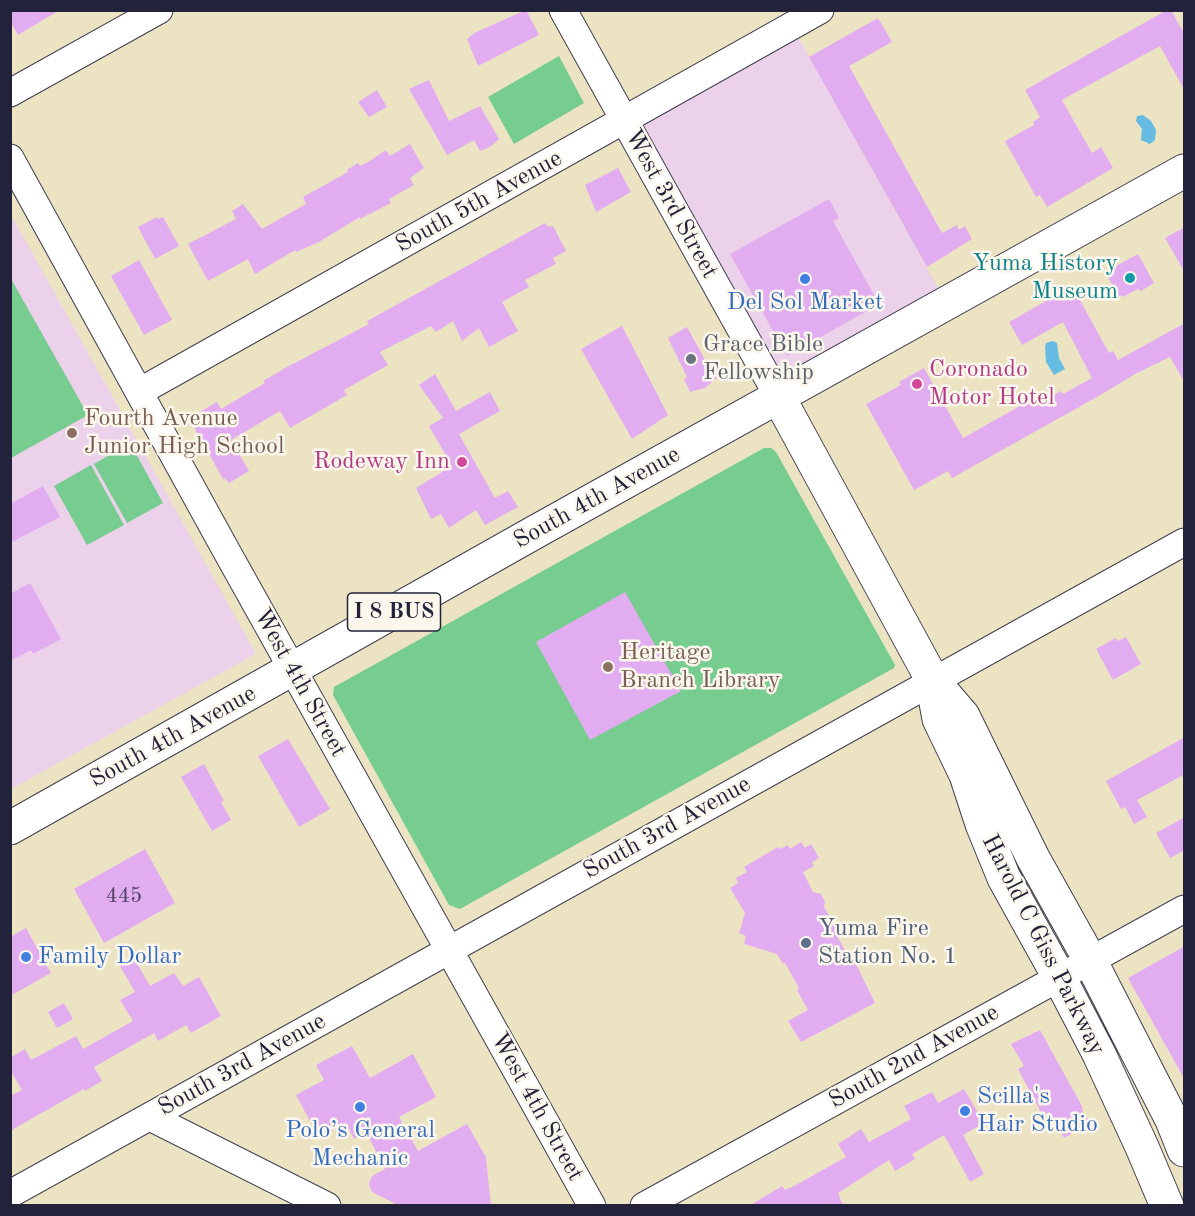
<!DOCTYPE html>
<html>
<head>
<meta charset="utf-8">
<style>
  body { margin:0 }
  #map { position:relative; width:1195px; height:1216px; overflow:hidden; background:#ece3c3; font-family:"Old Standard TT",serif }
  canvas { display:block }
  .frame { position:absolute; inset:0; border:12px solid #22223b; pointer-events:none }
</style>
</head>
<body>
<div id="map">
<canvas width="1195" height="1216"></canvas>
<div class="frame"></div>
</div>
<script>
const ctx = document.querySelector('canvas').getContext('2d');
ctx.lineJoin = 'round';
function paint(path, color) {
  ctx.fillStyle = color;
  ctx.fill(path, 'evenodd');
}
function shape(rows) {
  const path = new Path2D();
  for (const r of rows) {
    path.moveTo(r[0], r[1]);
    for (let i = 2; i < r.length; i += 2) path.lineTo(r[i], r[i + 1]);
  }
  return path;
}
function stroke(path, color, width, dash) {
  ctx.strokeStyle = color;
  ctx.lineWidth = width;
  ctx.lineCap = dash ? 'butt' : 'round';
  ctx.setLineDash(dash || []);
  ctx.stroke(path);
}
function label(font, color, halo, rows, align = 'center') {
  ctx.font = font + ' "Old Standard TT",serif';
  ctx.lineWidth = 5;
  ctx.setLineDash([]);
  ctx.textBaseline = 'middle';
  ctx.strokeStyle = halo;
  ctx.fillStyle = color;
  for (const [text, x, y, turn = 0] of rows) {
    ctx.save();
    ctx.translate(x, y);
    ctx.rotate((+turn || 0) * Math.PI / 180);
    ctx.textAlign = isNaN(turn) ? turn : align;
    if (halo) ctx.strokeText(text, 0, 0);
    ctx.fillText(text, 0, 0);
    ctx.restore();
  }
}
const built = shape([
  [792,26,947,304,779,398,625,121],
  [10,213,255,652,254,655,11,789]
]);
const green = shape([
  [559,56,584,103,514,144,488,97],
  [10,277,88,415,11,458,10,458],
  [130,443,163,503,127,523,94,464],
  [764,448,771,448,776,452,895,665,894,668,460,909,449,905,333,695,334,687],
  [91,465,124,525,87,545,54,486]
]);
const water = shape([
  [1143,115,1151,121,1156,130,1155,140,1150,144,1141,140,1142,129,1136,121,1137,116],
  [1053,341,1057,343,1059,358,1065,369,1054,375,1046,362,1045,347,1046,343]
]);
const building = shape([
  [10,10,60,10,18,35,10,21],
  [526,10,539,35,478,66,467,39,474,33],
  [1167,10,1171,10,1185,35,1185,91,1160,46,1062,100,1092,153,1101,147,1113,168,1047,207,1040,195,1036,197,1005,141,1034,125,1033,122,1040,117,1025,90],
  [878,18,892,42,849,66,942,233,957,225,959,230,965,226,972,239,927,267,809,57],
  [429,80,449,121,480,106,499,139,490,147,480,151,474,140,447,155,409,89],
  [377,90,387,107,369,117,358,102],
  [410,144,424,168,410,178,414,185,389,199,391,203,360,219,360,217,319,242,296,252,295,250,255,274,248,259,208,281,188,244,236,219,232,211,243,204,262,229,306,204,303,197,348,172,347,170,358,163,360,166,368,162,386,150,390,156],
  [618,168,631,192,596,212,585,185],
  [829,199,839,218,833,221,879,304,787,356,730,254],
  [157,217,158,219,163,217,179,246,155,259,138,227],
  [545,223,548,227,553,226,566,251,553,258,556,264,525,280,529,287,502,302,518,331,489,347,479,328,462,341,453,321,436,332,431,326,380,352,388,365,344,390,347,395,290,428,280,411,231,440,249,471,229,483,225,478,223,479,189,418,217,402,221,409,265,383,263,381,287,367,369,324,367,321],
  [1185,227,1185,273,1165,238],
  [1138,254,1154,283,1141,291,1138,289,1123,297,1122,295,1119,297,1105,272],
  [139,260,172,320,144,335,111,276],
  [1069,288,1072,293,1075,291,1109,353,1113,351,1118,360,1185,323,1185,383,1170,357,1137,373,1097,397,952,478,948,471,914,490,866,404,901,385,899,382,924,368,963,438,1045,392,1048,398,1061,391,1063,394,1092,378,1063,322,1022,345,1009,322],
  [622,326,668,415,632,439,581,349],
  [687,327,709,367,713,365,718,377,705,388,690,392,684,379,687,377,668,338],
  [435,374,456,411,490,392,500,411,459,434,495,498,508,491,518,507,485,525,476,510,449,528,441,514,431,519,416,488,452,466,429,426,443,418,419,385],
  [43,486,60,517,10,543,10,504],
  [30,583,61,639,33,654,31,650,10,661,10,594],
  [625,592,681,691,590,740,536,642],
  [1126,637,1141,664,1113,680,1096,649,1116,638,1118,641],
  [1185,737,1185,774,1137,800,1147,817,1134,824,1125,807,1121,809,1106,781],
  [288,739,330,809,299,827,258,756],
  [204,764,224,801,221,802,231,820,212,831,181,777],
  [1185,817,1185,850,1170,858,1156,833],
  [801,842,805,848,811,844,819,858,812,862,814,866,803,872,813,892,821,894,825,902,824,907,839,932,836,934,852,964,855,962,875,1003,801,1042,788,1021,808,1010,797,990,799,988,785,963,783,964,777,954,744,944,746,936,739,933,745,913,730,888,738,883,736,878,747,872,744,867,778,847,780,849,788,845,790,849],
  [145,849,175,903,104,943,74,889],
  [26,928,51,973,10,996,10,937],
  [1185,946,1185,1080,1128,978],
  [134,958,150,986,174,973,183,986,199,977,221,1016,191,1033,186,1025,158,1041,154,1033,94,1067,102,1081,85,1091,84,1089,10,1131,10,1096,22,1090,10,1070,10,1058,25,1049,31,1060,76,1036,83,1049,133,1021,120,1000,135,992,120,966],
  [64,1003,73,1019,57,1028,48,1012],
  [1040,1030,1083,1108,1082,1109,1090,1124,1064,1138,1049,1112,1043,1116,1018,1069,1024,1066,1011,1044],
  [352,1046,370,1078,413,1054,436,1097,399,1117,418,1151,467,1124,486,1157,491,1206,400,1206,372,1192,369,1184,372,1176,385,1169,366,1132,354,1139,346,1123,319,1138,296,1095,324,1080,316,1065],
  [964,1089,984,1123,963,1135,984,1174,970,1182,944,1135,912,1154,915,1159,895,1171,889,1160,838,1193,843,1206,749,1206,782,1186,785,1190,796,1185,846,1157,838,1144,861,1129,869,1142,911,1119,904,1106,932,1092,938,1103]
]);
const minor = shape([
  [563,10,779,398],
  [10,93,159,10],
  [10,158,227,552,592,1206],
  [139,392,820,10],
  [150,1117,327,1206],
  [10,1194,1184,542],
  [644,1206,1184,909]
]);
const major = shape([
  [779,398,933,681,963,716,1033,858,1090,960,1172,1120,1184,1150],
  [933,686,939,719,966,775,982,824,1004,878,1059,977,1099,1054,1142,1147,1167,1206],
  [10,828,537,531,1184,171]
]);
const markers = [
  [1130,278,6,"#0f9aa8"],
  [805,279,6,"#3f7fe0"],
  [691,359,6,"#6b7280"],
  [917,384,6,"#d1479c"],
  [72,433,6,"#8d6e63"],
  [462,462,6,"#d1479c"],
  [608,667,6,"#8d6e63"],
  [806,943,6,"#5c6f8a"],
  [26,957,6,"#3f7fe0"],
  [360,1107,6,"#3f7fe0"],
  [965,1111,6,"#3f7fe0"]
];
const numberNames = [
  ["445",124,896]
];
const shields = [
  [394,612,93]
];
const shieldNames = [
  ["I 8 BUS",394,612]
];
const streetNames = [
  ["South 5th Avenue",479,202,-29],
  ["West 3rd Street",671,204,61],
  ["South 4th Avenue",597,498,-29],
  ["West 4th Street",300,683,61],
  ["South 4th Avenue",173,737,-29],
  ["South 3rd Avenue",667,828,-29],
  ["Harold C Giss Parkway",1043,945,63],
  ["South 2nd Avenue",914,1057,-29],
  ["South 3rd Avenue",242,1065,-29],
  ["West 4th Street",537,1107,61]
];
const cultureNames = [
  ["Yuma History",1118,264],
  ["Museum",1118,292]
];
const shopNames = [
  ["Del Sol Market",805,303],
  ["Family Dollar",38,957,"left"],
  ["Scilla's",977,1097,"left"],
  ["Hair Studio",977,1125,"left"],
  ["Polo’s General",360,1131],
  ["Mechanic",360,1159]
];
const worshipNames = [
  ["Grace Bible",703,345],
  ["Fellowship",703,373]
];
const hotelNames = [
  ["Coronado",929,370],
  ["Motor Hotel",929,398],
  ["Rodeway Inn",450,462,"right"]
];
const educationNames = [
  ["Fourth Avenue",84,419],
  ["Junior High School",84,447],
  ["Heritage",620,653],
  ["Branch Library",620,681]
];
const serviceNames = [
  ["Yuma Fire",818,929],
  ["Station No. 1",818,957]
];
paint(built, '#ecd1ea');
paint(green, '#77cc90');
paint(water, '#66bbe2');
paint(building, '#e2adf0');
stroke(minor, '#403f4f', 29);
stroke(major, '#403f4f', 35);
stroke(minor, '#fff', 27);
stroke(major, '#fff', 33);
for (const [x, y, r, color] of markers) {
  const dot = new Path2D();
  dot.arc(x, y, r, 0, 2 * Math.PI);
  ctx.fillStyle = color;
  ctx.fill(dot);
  stroke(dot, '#fbf7ec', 2);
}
label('21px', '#524568', null, numberNames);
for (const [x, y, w] of shields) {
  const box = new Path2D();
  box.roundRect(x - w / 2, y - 19, w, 38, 4.5);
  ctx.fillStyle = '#fbf7ec';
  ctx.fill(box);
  stroke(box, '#22223b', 1.5);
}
label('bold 22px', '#22223b', null, shieldNames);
label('24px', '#22223b', '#fbf7ec', streetNames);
label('24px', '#0d838f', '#fbf7ec', cultureNames, 'right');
label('24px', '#366cbe', '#fbf7ec', shopNames);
label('24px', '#5b616d', '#fbf7ec', worshipNames, 'left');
label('24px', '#b23c85', '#fbf7ec', hotelNames, 'left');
label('24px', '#785e54', '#fbf7ec', educationNames, 'left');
label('24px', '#4e5e75', '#fbf7ec', serviceNames, 'left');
</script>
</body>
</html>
